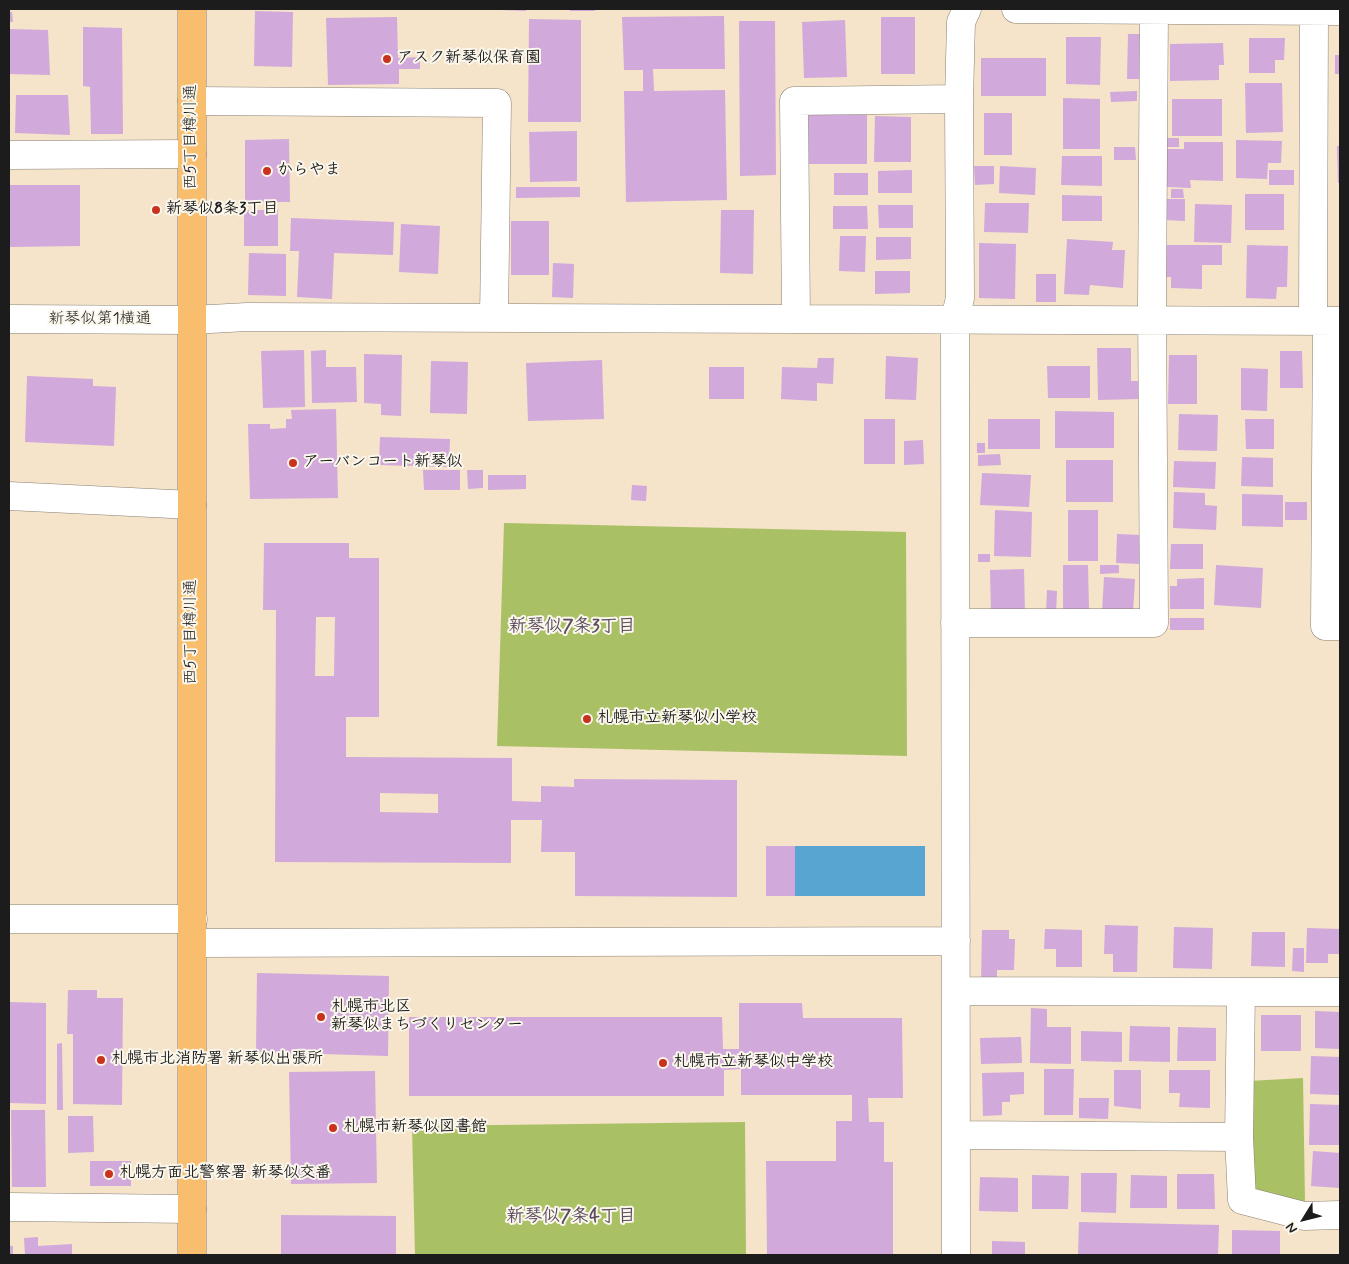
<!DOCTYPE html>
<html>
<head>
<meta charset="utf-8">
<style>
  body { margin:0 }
  #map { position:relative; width:1349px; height:1264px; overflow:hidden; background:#f5e3ca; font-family:Mynerve,sans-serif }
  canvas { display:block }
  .frame { position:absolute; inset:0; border:10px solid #1c1c1c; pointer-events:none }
  .north { position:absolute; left:1279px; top:1194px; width:50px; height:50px; -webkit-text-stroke:4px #fbf7ec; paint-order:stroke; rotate:234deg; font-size:14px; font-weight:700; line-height:20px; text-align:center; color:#1c1c1c }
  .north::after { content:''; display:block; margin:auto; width:18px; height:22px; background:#1c1c1c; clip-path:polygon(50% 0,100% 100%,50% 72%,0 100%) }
</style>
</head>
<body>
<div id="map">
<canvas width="1349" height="1264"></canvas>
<div class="frame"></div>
<div class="north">N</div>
</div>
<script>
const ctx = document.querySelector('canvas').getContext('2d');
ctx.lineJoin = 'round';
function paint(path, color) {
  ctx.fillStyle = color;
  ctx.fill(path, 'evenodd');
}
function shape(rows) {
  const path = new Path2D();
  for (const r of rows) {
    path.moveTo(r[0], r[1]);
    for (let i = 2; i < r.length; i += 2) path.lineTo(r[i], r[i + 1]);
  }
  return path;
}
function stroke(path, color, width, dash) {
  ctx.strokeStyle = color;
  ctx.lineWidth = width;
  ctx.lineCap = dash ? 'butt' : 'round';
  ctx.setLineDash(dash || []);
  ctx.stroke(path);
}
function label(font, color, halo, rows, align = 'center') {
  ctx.font = font + ' Mynerve,"Klee One",sans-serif';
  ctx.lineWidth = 4;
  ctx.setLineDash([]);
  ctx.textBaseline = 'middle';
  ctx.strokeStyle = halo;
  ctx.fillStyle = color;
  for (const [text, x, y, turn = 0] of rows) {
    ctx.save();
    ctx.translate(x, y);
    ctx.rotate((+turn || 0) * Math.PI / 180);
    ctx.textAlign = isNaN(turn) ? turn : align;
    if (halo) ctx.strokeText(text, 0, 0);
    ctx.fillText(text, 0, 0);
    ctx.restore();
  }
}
const green = shape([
  [504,523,906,532,907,756,497,746],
  [1303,1078,1305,1202,1253,1189,1249,1081],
  [745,1122,746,1255,415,1255,412,1126]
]);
const water = shape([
  [795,846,925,846,925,896,795,896]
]);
const building = shape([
  [500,9,526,9,526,11,500,10],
  [570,9,595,9,595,11,570,11],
  [255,11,293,12,292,67,254,66],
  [9,12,12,12,13,22,9,22],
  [724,16,725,69,653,69,654,91,725,90,727,200,626,202,624,91,643,91,643,70,624,70,622,17],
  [397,17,398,58,420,57,420,69,399,69,399,84,328,85,326,18],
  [881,17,915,17,915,74,881,74],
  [529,19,581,20,581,122,528,122],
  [845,20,847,77,804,78,802,22],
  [739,21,775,21,776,175,740,176],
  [83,27,122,28,123,134,91,134,90,87,83,86],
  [9,29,48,30,50,75,9,74],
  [1128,34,1140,34,1139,79,1127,79],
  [1066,37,1101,37,1100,85,1066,84],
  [1249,38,1285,38,1284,60,1275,60,1275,73,1249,73],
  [1223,43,1224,65,1219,65,1219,80,1170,81,1170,44],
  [1335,55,1340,55,1340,74,1335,74],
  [981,58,1046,58,1046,96,981,96],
  [1245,83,1282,83,1283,132,1246,133],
  [1137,91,1137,101,1111,102,1110,92],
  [16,95,68,95,70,135,15,133],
  [1063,98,1100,99,1100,149,1063,149],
  [1172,99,1222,99,1222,136,1172,136],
  [984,113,1012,113,1012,155,984,155],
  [808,114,867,115,867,164,808,164],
  [875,116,911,117,911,162,874,162],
  [577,131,577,181,530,182,529,132],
  [1167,138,1179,138,1179,147,1167,147],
  [289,139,290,202,245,202,245,140],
  [1236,140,1282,141,1281,163,1268,163,1267,179,1236,178],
  [1184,142,1223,142,1223,181,1190,180,1191,188,1167,187,1167,149,1184,149],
  [1337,146,1340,146,1340,183,1338,183],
  [1114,147,1135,147,1136,160,1114,160],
  [1062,156,1102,156,1102,186,1061,185],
  [974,166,994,166,994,184,975,185],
  [1000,166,1036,168,1035,195,999,193],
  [912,170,912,193,878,193,878,171],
  [1269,170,1294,170,1294,185,1269,185],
  [834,173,868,173,868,195,834,195],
  [9,185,80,185,80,246,9,247],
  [516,187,580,187,580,197,516,198],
  [1171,189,1183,189,1184,198,1171,198],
  [1245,194,1284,194,1284,230,1245,230],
  [1062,195,1102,196,1102,221,1062,221],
  [1165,199,1185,199,1185,221,1165,220],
  [985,203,1029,203,1028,233,984,232],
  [1195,204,1232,205,1231,243,1194,242],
  [878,205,913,205,913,228,879,228],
  [833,206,867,206,868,229,833,229],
  [244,210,278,210,278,246,244,246],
  [721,210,754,210,753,274,720,273],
  [291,218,394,222,393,255,334,253,332,299,297,297,299,251,290,251],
  [511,221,549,221,549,275,511,275],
  [401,224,440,226,438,274,399,272],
  [840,236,866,236,865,272,839,271],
  [876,237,911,237,911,259,876,260],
  [1067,239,1113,242,1112,250,1125,250,1123,288,1090,285,1089,295,1064,294],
  [979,243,1016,244,1015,299,979,298],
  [1163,245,1222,245,1222,265,1202,265,1202,289,1171,288,1171,277,1162,277],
  [1247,245,1288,246,1287,287,1277,287,1276,299,1246,298],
  [249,253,286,254,286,296,248,295],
  [553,263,574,264,573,298,552,297],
  [875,271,910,271,910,293,875,294],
  [1036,274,1056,274,1056,302,1036,302],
  [1097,348,1131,348,1131,381,1139,381,1139,399,1098,400],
  [304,350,305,407,263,408,261,351],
  [326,350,326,367,356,367,357,402,312,403,311,351],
  [1280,351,1302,351,1303,388,1280,388],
  [364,354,402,355,401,416,381,415,381,404,364,403],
  [1169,355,1197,355,1197,404,1168,404],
  [886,356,918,358,916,400,885,399],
  [818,358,834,358,833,384,817,383,817,401,781,399,782,367,817,368],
  [602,360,604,419,528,421,526,363],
  [431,361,468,362,467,414,430,413],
  [1047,366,1090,366,1090,398,1048,398],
  [709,367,744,367,744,399,709,399],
  [1241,368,1268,369,1267,411,1241,410],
  [27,376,93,379,93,386,116,387,114,446,25,442],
  [336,409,338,498,250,499,248,424,270,424,270,429,286,428,286,419,292,419,291,410],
  [1055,411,1114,412,1114,448,1055,448],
  [1179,414,1218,415,1217,451,1178,450],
  [864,419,895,419,895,464,864,464],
  [988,419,1040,419,1040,449,988,449],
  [1245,419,1274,419,1274,449,1246,449],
  [380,437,450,439,449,467,379,465],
  [923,440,924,464,904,465,904,441],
  [977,443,985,443,985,453,977,453],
  [1000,454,1001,465,978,466,978,455],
  [1242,457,1273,458,1273,487,1241,486],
  [1066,460,1113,460,1113,502,1066,502],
  [1174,461,1216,462,1215,489,1173,487],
  [423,470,460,470,460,490,424,490],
  [467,470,483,470,483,488,468,489],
  [982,473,1031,475,1029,507,980,505],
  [488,475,526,475,526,489,488,490],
  [632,485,647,486,646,501,631,500],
  [1174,492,1205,493,1205,505,1217,506,1216,530,1173,528],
  [1242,494,1283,495,1283,527,1242,526],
  [1285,502,1307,502,1307,520,1285,520],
  [995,510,1032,512,1031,557,994,556],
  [1068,510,1098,510,1098,561,1068,561],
  [1117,534,1142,535,1140,564,1116,563],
  [264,543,349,543,349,558,379,558,379,717,346,717,346,757,512,758,512,801,541,802,541,786,574,787,574,779,737,780,737,897,575,896,575,852,541,852,542,820,511,820,511,863,275,862,276,610,263,610],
  [316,617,335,617,334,676,315,676],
  [380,793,438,794,438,813,380,812],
  [1171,544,1203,544,1203,569,1170,569],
  [978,554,990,554,990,562,978,562],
  [1063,565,1088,565,1089,609,1063,610],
  [1100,565,1119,565,1119,573,1100,574],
  [1216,565,1263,568,1261,608,1214,605],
  [1024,569,1025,612,991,613,990,570],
  [1104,577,1135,579,1133,613,1102,612],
  [1204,578,1204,609,1170,609,1170,586,1177,586,1177,579],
  [1047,590,1057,591,1056,614,1046,613],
  [1170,618,1204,618,1204,630,1170,630],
  [766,846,795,846,795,896,766,896],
  [1105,925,1138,926,1137,972,1113,972,1113,954,1104,954],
  [1174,927,1213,928,1212,969,1173,968],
  [1307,928,1340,929,1340,954,1328,954,1328,963,1306,963],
  [1045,929,1082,930,1082,967,1056,967,1056,949,1044,949],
  [982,930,1009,930,1009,939,1015,939,1014,970,997,970,997,981,981,981],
  [1252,932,1285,932,1285,967,1251,966],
  [1293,948,1304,948,1304,972,1292,971],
  [257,973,389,976,388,1056,256,1052],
  [68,990,97,990,97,998,123,998,122,1105,73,1104,73,1034,67,1034],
  [10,1002,46,1003,46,1104,10,1103],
  [739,1003,802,1003,803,1018,902,1018,903,1098,868,1098,869,1122,884,1122,884,1162,893,1162,893,1255,767,1255,766,1161,836,1161,836,1121,852,1121,852,1095,741,1095,741,1069,724,1070,724,1096,409,1096,409,1017,722,1017,723,1049,739,1049],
  [1031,1008,1047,1009,1047,1027,1071,1027,1071,1064,1030,1063],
  [1315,1011,1340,1012,1340,1049,1315,1048],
  [1261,1015,1301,1015,1301,1051,1261,1051],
  [1130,1026,1170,1027,1170,1062,1129,1061],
  [1178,1027,1216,1028,1216,1061,1177,1061],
  [1081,1031,1122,1032,1122,1062,1081,1061],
  [1021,1037,1022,1063,981,1064,980,1038],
  [62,1043,63,1110,57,1110,57,1044],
  [1311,1056,1340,1057,1340,1095,1310,1094],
  [1044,1069,1074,1069,1073,1115,1044,1115],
  [1114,1070,1141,1070,1141,1109,1114,1106],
  [1169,1070,1210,1070,1210,1108,1179,1107,1180,1093,1169,1093],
  [375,1071,377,1183,291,1184,289,1072],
  [1024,1072,1024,1094,1010,1095,1010,1102,1002,1102,1002,1115,983,1116,982,1073],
  [1079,1098,1109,1098,1108,1119,1079,1118],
  [1310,1104,1340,1105,1340,1145,1309,1145],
  [11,1110,45,1110,46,1187,12,1187],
  [68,1116,93,1116,94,1152,68,1153],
  [1313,1151,1340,1153,1340,1188,1311,1186],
  [90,1161,131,1161,131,1186,90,1186],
  [1081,1173,1117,1173,1116,1213,1081,1212],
  [1177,1174,1214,1174,1215,1209,1177,1209],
  [1032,1175,1069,1176,1068,1209,1032,1209],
  [1131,1175,1167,1176,1167,1208,1130,1208],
  [980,1177,1018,1178,1018,1212,979,1211],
  [281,1215,396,1216,396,1255,281,1255],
  [1079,1222,1219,1225,1218,1255,1078,1255],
  [1232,1230,1280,1231,1280,1255,1232,1255],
  [38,1237,38,1246,72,1244,72,1255,25,1255,24,1238],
  [992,1241,1025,1242,1025,1255,992,1255],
  [9,1246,13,1246,13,1255,9,1255]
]);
const minor = shape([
  [1016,9,1340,11],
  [192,101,497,103,494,318],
  [9,155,192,154],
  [9,319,192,320,247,317,1340,321],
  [796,319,794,101,959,99],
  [1313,321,1314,12],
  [1327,321,1325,626,1340,626],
  [9,496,192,505],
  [955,623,1154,623,1152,303,1154,10],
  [9,919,193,919],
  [193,943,956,941],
  [956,991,1340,992],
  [1241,992,1239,1137,1242,1200,1304,1216,1340,1215],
  [956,1135,1239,1137],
  [9,1207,192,1209],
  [956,1255,955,319,960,298,959,99,961,22,967,9]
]);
const major = shape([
  [192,1255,192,9]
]);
const markers = [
  [387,59,5,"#c8321e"],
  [267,171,5,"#c8321e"],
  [156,210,5,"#c8321e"],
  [293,463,5,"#c8321e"],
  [587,719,5,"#c8321e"],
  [321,1017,5,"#c8321e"],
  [101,1060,5,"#c8321e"],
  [663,1063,5,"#c8321e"],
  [333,1128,5,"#c8321e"],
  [109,1174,5,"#c8321e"]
];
const poiNames = [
  ["アスク新琴似保育園",397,59],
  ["からやま",277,171],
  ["新琴似8条3丁目",166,210],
  ["アーバンコート新琴似",303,463],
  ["札幌市立新琴似小学校",597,719],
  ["札幌市北区",331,1008],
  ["新琴似まちづくりセンター",331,1026],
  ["札幌市北消防署 新琴似出張所",111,1060],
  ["札幌市立新琴似中学校",673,1063],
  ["札幌市新琴似図書館",343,1128],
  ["札幌方面北警察署 新琴似交番",119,1174]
];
const streetNames = [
  ["西5丁目樽川通",192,137,-90],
  ["新琴似第1横通",100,320],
  ["西5丁目樽川通",192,632,-90]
];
const neighbourhoodNames = [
  ["新琴似7条3丁目",572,627],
  ["新琴似7条4丁目",571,1217]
];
paint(green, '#aac065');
paint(water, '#57a5d0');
paint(building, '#d1a9db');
stroke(minor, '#888073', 29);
stroke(major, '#888073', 29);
stroke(minor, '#fff', 28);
stroke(major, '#f9be6d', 28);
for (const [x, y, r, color] of markers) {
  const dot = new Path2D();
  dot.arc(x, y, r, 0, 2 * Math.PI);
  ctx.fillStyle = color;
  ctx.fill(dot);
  stroke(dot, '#fbf7ec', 2);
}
label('bold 16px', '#1c1c1c', '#fbf7ec', poiNames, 'left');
label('16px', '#1c1c1c', '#fbf7ec', streetNames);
label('bold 18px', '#5b4d5f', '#fbf7ec', neighbourhoodNames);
</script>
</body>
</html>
